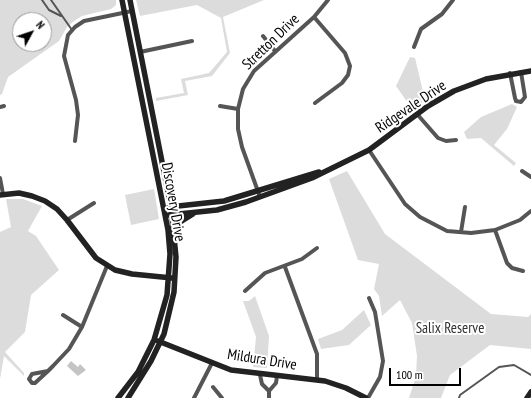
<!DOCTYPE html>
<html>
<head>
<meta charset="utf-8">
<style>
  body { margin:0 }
  #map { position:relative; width:531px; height:398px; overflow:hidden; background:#fff; font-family:"PT Sans Narrow",sans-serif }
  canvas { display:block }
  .north { position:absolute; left:12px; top:12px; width:40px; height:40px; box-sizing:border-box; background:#fff; border:1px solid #999; border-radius:50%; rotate:50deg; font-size:11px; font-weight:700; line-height:16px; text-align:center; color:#000 }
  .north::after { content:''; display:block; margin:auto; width:14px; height:18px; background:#000; clip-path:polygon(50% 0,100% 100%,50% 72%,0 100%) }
  .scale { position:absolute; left:389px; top:368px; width:72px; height:18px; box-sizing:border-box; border:2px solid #000; border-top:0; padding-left:5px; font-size:12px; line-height:14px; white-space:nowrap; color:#000; -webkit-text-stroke:3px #fff; paint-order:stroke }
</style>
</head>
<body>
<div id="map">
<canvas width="531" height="398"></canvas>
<div class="north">N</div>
<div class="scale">100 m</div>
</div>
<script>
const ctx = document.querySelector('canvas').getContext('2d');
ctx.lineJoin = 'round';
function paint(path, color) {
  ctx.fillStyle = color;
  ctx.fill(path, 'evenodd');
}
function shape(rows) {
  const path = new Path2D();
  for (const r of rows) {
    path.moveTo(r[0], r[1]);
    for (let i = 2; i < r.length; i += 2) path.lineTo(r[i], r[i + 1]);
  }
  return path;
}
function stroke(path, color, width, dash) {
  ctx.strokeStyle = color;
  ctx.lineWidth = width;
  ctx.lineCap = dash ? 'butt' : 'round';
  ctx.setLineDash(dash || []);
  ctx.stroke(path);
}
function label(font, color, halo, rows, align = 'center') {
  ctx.font = font + ' "PT Sans Narrow",sans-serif';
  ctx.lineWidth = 4;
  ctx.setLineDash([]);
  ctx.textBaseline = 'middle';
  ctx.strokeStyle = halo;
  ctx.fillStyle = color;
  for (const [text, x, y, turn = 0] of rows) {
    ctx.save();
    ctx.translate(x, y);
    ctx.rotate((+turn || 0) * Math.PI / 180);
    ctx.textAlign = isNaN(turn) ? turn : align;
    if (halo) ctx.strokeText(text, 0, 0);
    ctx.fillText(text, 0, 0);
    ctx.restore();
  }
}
const green = shape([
  [0,0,116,0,116,5,111,9,82,16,74,21,67,27,59,41,8,77,2,94,0,95],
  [20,20,44,20,44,44,20,44],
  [136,0,264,0,223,17,230,53,212,76,185,81,188,95,156,101,156,98,184,93,181,79,209,73,227,52,221,18,197,5,140,16],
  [410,57,415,58,425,100,412,109,396,86],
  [512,104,517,107,507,129,494,145,516,163,514,166,481,138,467,139,464,132,481,117],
  [347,171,385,234,491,314,528,317,531,314,531,349,490,345,450,375,441,398,409,398,416,376,417,356,412,323,400,300,382,316,379,296,374,289,379,264,358,260,329,179],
  [154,189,159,219,131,225,125,195],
  [6,199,23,199,42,206,28,231,36,236,59,270,31,295,25,332,5,352,24,373,24,376,4,356,0,379,0,232,11,227],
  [255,296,269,336,267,368,253,367,256,337,243,301,249,301],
  [364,310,371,325,349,345,321,349,318,339,342,330]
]);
const building = shape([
  [71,361,78,367,80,364,86,370,78,376,67,366]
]);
const lane = shape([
  [42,0,49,10,61,16],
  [51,0,72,30],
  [459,398,460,395,499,367,514,365,531,375]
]);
const street = shape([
  [314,17,345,53,350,66,348,75,342,83,315,103],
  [263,36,275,51],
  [414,47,421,29,442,14,453,0],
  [140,52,192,41],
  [510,73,515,98,516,101,521,102,525,97,521,72],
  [220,106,238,109],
  [0,107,4,106],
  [417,114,438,138,446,141,456,140],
  [75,141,78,115,76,100,64,56,68,35,75,27,84,21,132,11],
  [369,150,405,204,420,217,447,231,471,233,495,230,520,220,531,211],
  [522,171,531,177],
  [0,178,3,194],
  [260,197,242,147,238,129,238,109,243,89,254,71,314,17,328,0],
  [67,220,94,203],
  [495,230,507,263,512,268,523,271],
  [461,232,465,207],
  [285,267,317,354,317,380],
  [245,291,265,273,302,259,317,248],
  [63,315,82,327],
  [48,371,32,374,29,379,32,383,35,383,48,371,53,366,69,349,82,327,107,266],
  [260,375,262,384,269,391],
  [213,387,222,398],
  [194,398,212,363],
  [269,398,269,391,276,383,277,376],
  [368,398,380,377,383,361,375,312,369,298]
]);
const secondary = shape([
  [0,195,19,193,32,196,45,201,57,209,67,220,96,258,115,270,132,274,172,278],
  [169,207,224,201,319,172],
  [169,215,217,210,246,202,312,178,369,150,428,106,454,91,486,79,531,71],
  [175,230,177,224,193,214],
  [158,341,231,370,325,381,346,388,366,398],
  [118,398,138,372,154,340,167,295,170,254,168,230,122,0],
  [128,398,151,361,164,334,174,292,176,257,171,207,130,0],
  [527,398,531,392]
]);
const streetNames = [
  ["Stretton Drive",271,42,-44],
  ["Ridgevale Drive",411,107,-34],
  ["Discovery Drive",173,202,80],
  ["Mildura Drive",262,360,9]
];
const parkNames = [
  ["Salix Reserve",450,329]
];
paint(green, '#dcdcdc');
paint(building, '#c4c4c4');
stroke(lane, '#555', 2);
stroke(street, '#555', 4);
stroke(secondary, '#222', 5.5);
label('15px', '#000', '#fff', streetNames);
label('15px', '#333', '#fff', parkNames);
</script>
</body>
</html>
